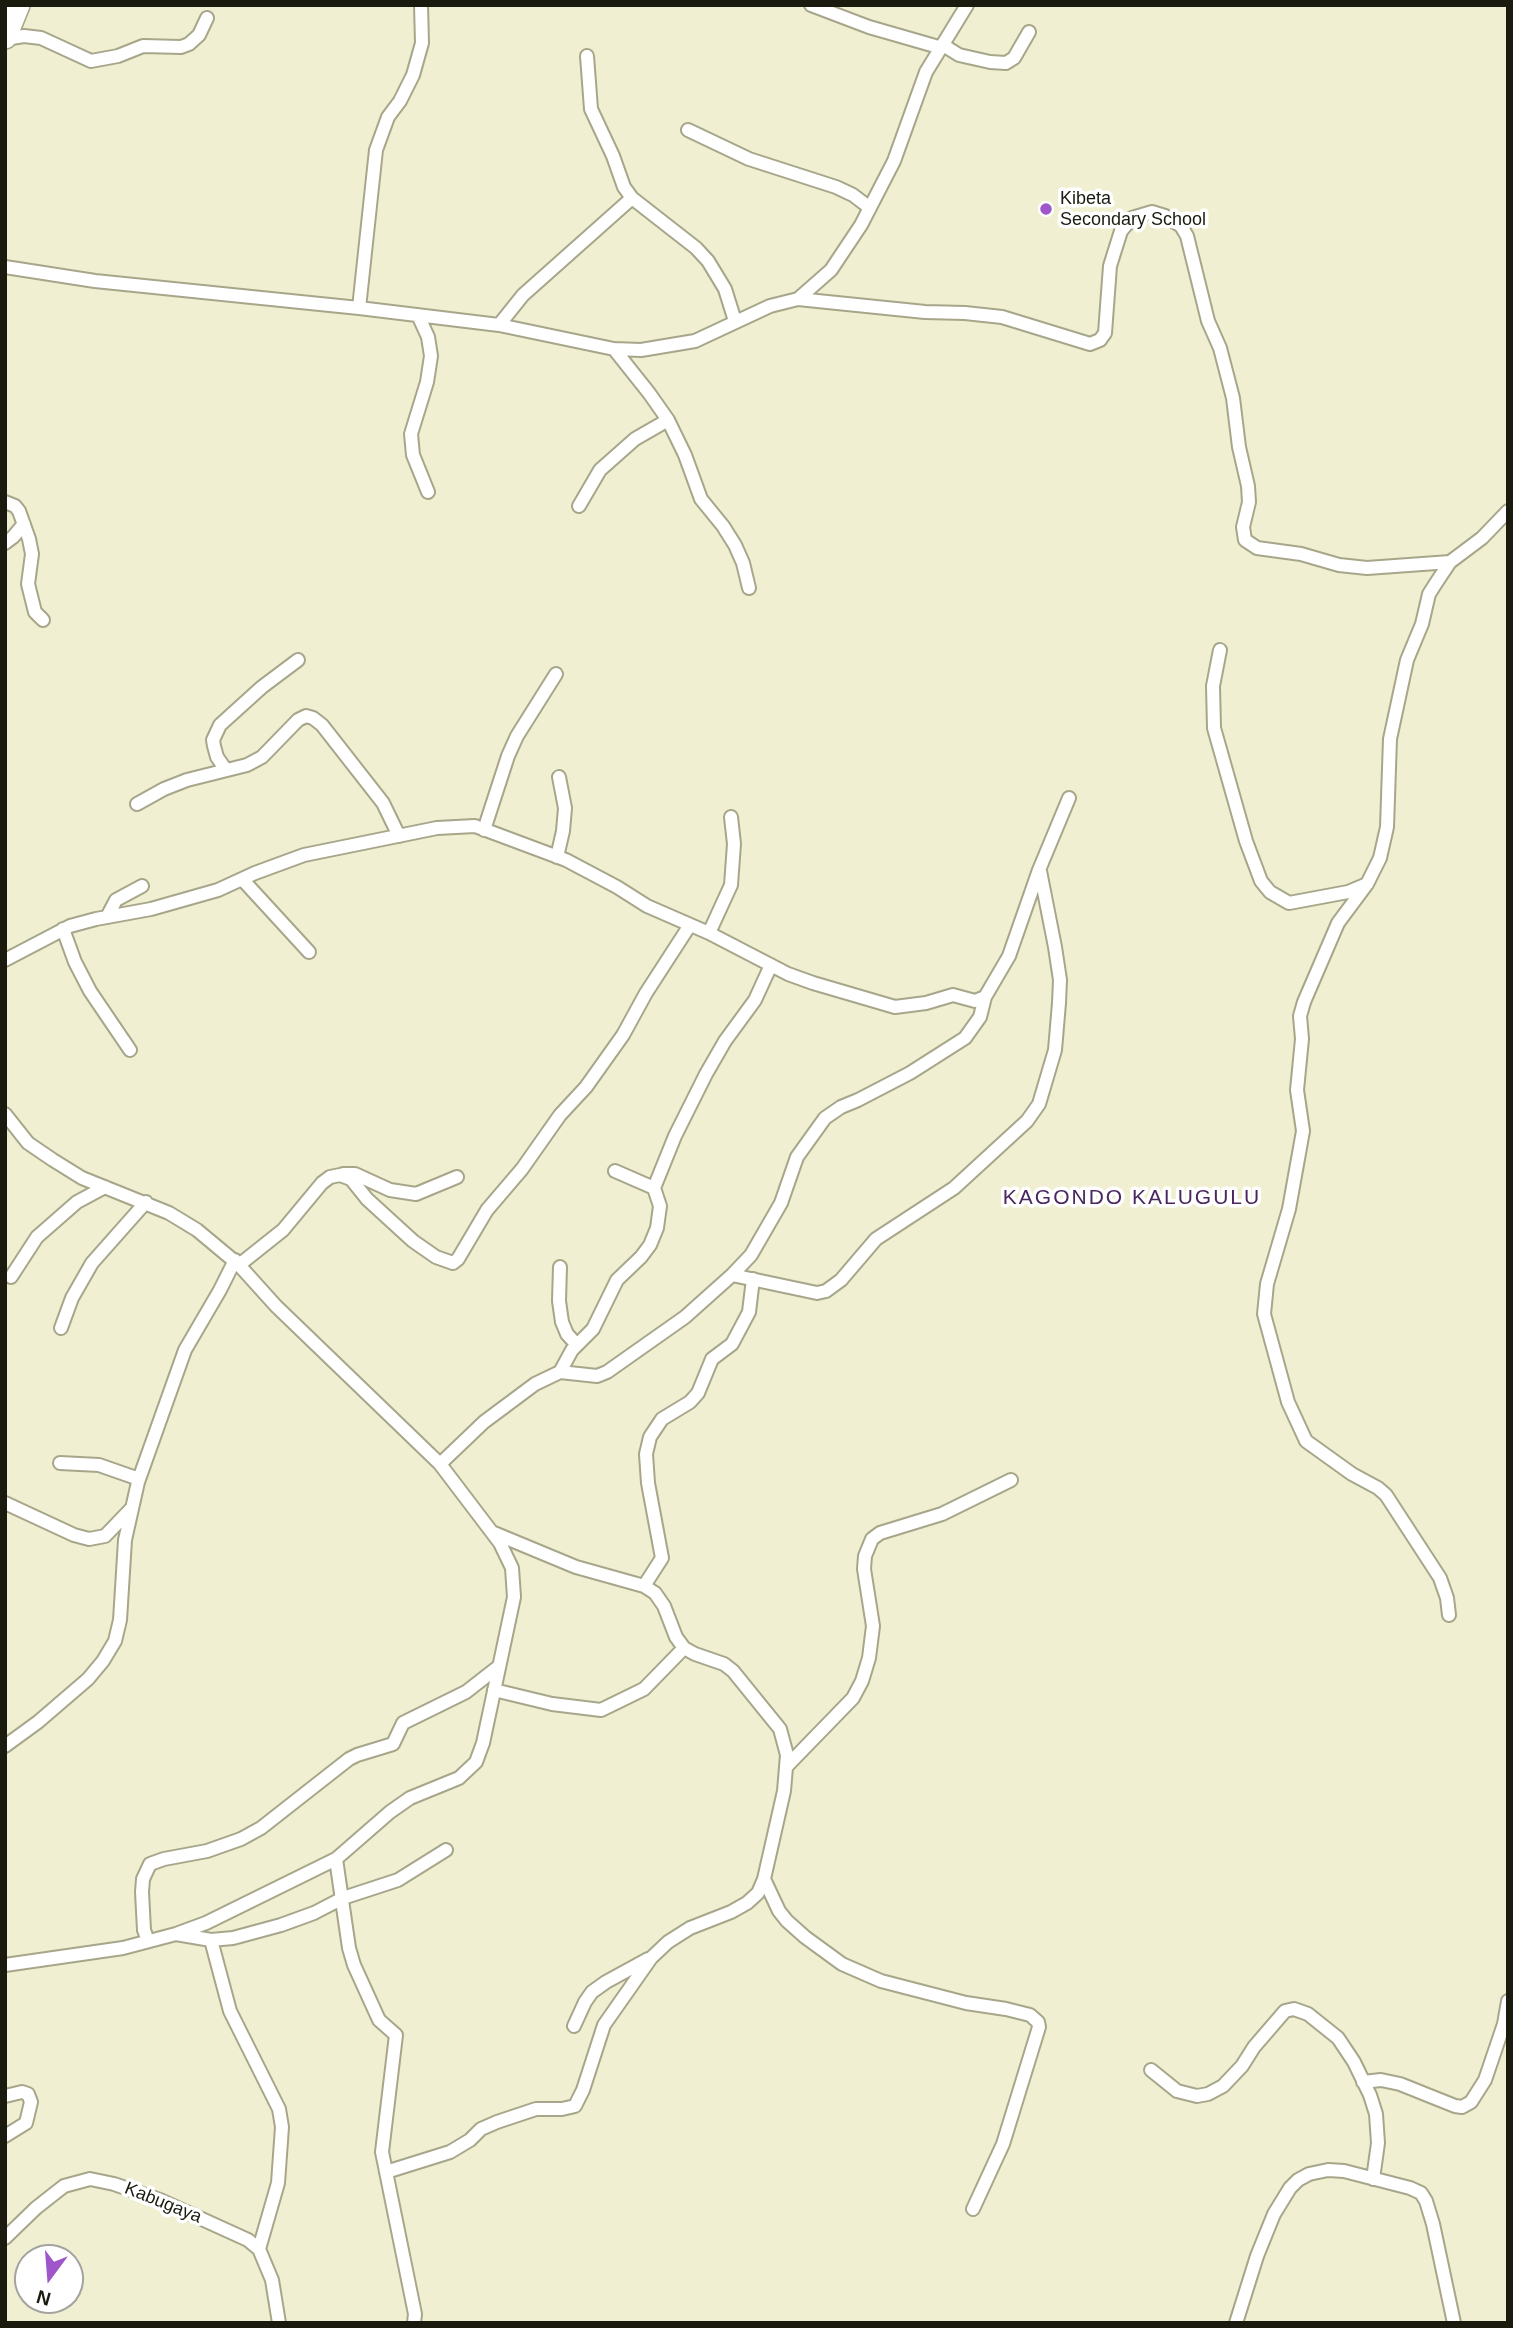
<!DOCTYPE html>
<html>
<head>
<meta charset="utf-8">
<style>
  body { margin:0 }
  #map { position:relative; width:1513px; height:2328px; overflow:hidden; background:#f0efd1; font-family:Arial,sans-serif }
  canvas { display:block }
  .frame { position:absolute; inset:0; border:7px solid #1b1a0f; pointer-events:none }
  .north { position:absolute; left:14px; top:2244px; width:70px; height:70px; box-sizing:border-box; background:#fff; border:2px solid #a4a39f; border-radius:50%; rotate:196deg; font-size:19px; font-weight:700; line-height:28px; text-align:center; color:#1b1a0f }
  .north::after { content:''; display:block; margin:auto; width:24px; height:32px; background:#9e56c9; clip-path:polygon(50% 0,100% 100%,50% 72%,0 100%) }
</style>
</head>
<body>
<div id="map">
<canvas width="1513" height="2328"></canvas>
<div class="frame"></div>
<div class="north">N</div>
</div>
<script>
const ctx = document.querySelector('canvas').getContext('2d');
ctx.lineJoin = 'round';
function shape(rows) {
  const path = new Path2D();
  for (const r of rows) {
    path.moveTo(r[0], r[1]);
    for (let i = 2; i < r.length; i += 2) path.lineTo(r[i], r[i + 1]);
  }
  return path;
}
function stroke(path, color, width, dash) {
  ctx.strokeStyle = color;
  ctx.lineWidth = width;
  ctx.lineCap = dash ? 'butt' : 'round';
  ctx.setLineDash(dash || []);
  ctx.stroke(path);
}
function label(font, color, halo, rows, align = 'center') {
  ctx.font = font + ' Arial,sans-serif';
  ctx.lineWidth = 7;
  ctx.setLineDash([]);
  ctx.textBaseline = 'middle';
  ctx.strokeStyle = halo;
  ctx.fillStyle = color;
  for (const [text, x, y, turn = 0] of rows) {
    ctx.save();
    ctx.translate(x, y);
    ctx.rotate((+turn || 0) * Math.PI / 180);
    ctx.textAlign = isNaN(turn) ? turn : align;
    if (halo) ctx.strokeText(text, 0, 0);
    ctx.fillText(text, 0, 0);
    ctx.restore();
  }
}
const street = shape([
  [811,5,869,27,942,48],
  [5,39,24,36,41,38,91,61,118,56,143,46,181,47,189,44,199,35,207,18],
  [943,45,959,55,990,62,1006,63,1014,58,1029,32],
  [587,56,591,109,613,156,624,187,632,198,696,248,708,261,725,289,735,321],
  [688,130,749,159,836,187,853,195,870,208],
  [5,267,95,281,359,308,499,325,614,349,641,350,695,341,770,306,798,299,925,312,965,313,1002,317,1090,344,1100,340,1105,333,1110,266,1121,231,1132,218,1152,212,1165,216,1181,226,1187,236,1208,321,1220,348,1233,398,1239,447,1248,486,1249,502,1243,527,1245,540,1257,548,1301,554,1339,565,1367,568,1450,562],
  [798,299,831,270,861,225,894,161,926,72,967,5],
  [359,308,376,150,388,117,400,101,413,75,422,43,421,5],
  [418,315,428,337,431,356,427,382,411,434,413,455,428,492],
  [499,325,523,295,632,198],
  [614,349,649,393,668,420,685,455,701,499,723,526,735,545,743,563,749,588],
  [5,502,15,506,19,511,29,539,32,554,28,584,35,612,43,620],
  [579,506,600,470,635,439,668,420],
  [5,543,13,537,24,524],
  [1220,650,1213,686,1214,728,1246,841,1261,881,1270,892,1289,903,1348,892,1367,884],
  [226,770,217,757,214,746,213,740,220,725,262,687,298,660],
  [137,804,164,789,187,780,247,765,262,757,298,720,306,716,313,718,322,725,383,803,399,836],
  [484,830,508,756,517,736,556,674],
  [557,857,563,831,565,808,559,777],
  [242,879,309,952],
  [107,917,116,900,142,886],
  [63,929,75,962,90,991,130,1050],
  [709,933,731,885,734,844,731,817],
  [5,960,70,926,96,919,151,909,218,890,255,873,304,855,437,828,475,826,566,860,617,887,647,906,709,933,788,974,813,983,895,1007,926,1003,953,995,975,1001,985,997,1009,956,1039,870,1069,798],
  [5,1114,28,1143,53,1160,82,1178,169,1213,197,1230,239,1265,276,1306,440,1464,500,1543,512,1568,514,1597,483,1743,476,1762,459,1778,410,1798,390,1812,336,1859,206,1923,176,1934,123,1948,5,1965],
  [343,1174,355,1174,390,1190,416,1194,457,1177],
  [654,1188,675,1136,706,1074,725,1041,755,1000,771,965],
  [239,1265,283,1230,322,1183,330,1177,340,1175,351,1179,367,1199,413,1241,436,1257,453,1263,458,1259,487,1210,522,1169,560,1115,586,1087,623,1035,646,993,690,925],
  [560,1267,559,1301,562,1322,567,1334,577,1345],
  [732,1275,817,1293,826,1291,841,1280,876,1239,954,1188,1027,1121,1039,1104,1055,1050,1059,1003,1060,980,1055,947,1040,871],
  [11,1277,37,1237,77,1202,105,1187],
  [61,1328,72,1298,92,1263,146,1202],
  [560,1372,572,1350,593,1329,617,1280,641,1257,650,1245,657,1228,660,1206,654,1188,615,1171],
  [60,1463,99,1465,139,1479],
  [440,1464,484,1422,535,1384,560,1372,597,1376,607,1372,685,1317,732,1275,751,1255,781,1203,797,1157,825,1118,841,1107,858,1100,910,1073,965,1038,980,1017,985,997],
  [5,1503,74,1535,89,1539,105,1536,131,1509],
  [644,1586,662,1558,648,1483,646,1454,650,1437,662,1419,690,1402,698,1393,712,1359,732,1344,749,1312,753,1279],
  [1449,1615,1447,1598,1440,1578,1386,1495,1378,1488,1352,1474,1306,1441,1288,1402,1264,1314,1267,1284,1289,1209,1303,1131,1297,1090,1302,1039,1300,1016,1304,1002,1338,923,1367,884,1380,858,1387,827,1390,739,1407,660,1422,624,1429,594,1436,583,1450,562,1482,538,1508,511],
  [494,1690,552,1704,601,1710,644,1689,684,1648],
  [5,1746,38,1722,88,1679,103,1661,115,1641,120,1620,125,1540,138,1482,185,1350,220,1290,235,1260],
  [786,1767,853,1698,862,1681,869,1658,873,1626,864,1569,865,1556,872,1539,880,1533,942,1514,1011,1480],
  [336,1859,349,1948,354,1965,379,2020,396,2035,382,2152,415,2314,414,2323],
  [764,1879,779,1911,787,1921,805,1937,842,1964,881,1981,966,2003,1006,2009,1030,2015,1038,2022,1039,2027,1003,2144,973,2209],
  [176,1934,211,1940,233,1938,281,1925,314,1913,343,1898,398,1880,446,1850],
  [211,1940,230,2011,279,2109,282,2127,278,2183,259,2249],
  [148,1941,144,1930,142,1892,143,1879,150,1864,164,1859,207,1851,241,1839,261,1828,349,1759,357,1755,393,1744,403,1723,466,1692,498,1667],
  [574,2026,585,2002,592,1992,606,1982,648,1959],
  [1151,2070,1177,2091,1197,2096,1208,2094,1223,2086,1242,2066,1254,2047,1285,2011,1294,2009,1308,2014,1338,2038,1354,2062,1370,2095,1376,2114,1378,2143,1373,2179],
  [1363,2082,1381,2080,1400,2084,1455,2106,1462,2107,1471,2102,1485,2080,1504,2024,1508,2001],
  [5,2096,22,2092,28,2094,31,2102,26,2123,5,2136],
  [386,2172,450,2152,470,2140,481,2129,497,2122,536,2109,562,2109,575,2106,583,2090,604,2025,651,1958,668,1942,690,1928,731,1912,747,1903,758,1893,764,1879,784,1791,787,1755,780,1729,733,1671,724,1664,695,1654,684,1648,676,1637,664,1606,655,1593,644,1586,576,1567,494,1533],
  [5,2238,36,2208,64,2186,90,2179,114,2184,160,2200,248,2240,259,2249,272,2280,279,2323],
  [1236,2323,1257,2256,1274,2214,1290,2188,1298,2180,1309,2174,1328,2170,1344,2171,1410,2188,1421,2193,1426,2201,1433,2224,1454,2323]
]);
const highway = shape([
  [5,37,18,5]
]);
const markers = [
  [1046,209,7,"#9e56c9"]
];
const poiNames = [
  ["Kibeta",1060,199],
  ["Secondary School",1060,220]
];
const streetNames = [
  ["Kabugaya",163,2203,22]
];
const quarterNames = [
  ["KAGONDO KALUGULU",1132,1198]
];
stroke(street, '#a8a68a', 16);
stroke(highway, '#a8a68a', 26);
stroke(street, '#fff', 12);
stroke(highway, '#fff', 23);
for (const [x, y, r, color] of markers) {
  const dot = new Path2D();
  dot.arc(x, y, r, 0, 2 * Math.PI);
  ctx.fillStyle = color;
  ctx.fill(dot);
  stroke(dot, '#fff', 2.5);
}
label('18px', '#1b1a0f', '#fff', poiNames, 'left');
label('18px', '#1b1a0f', '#fff', streetNames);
ctx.letterSpacing = '2px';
label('21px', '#4a285f', '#fff', quarterNames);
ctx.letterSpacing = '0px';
</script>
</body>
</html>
